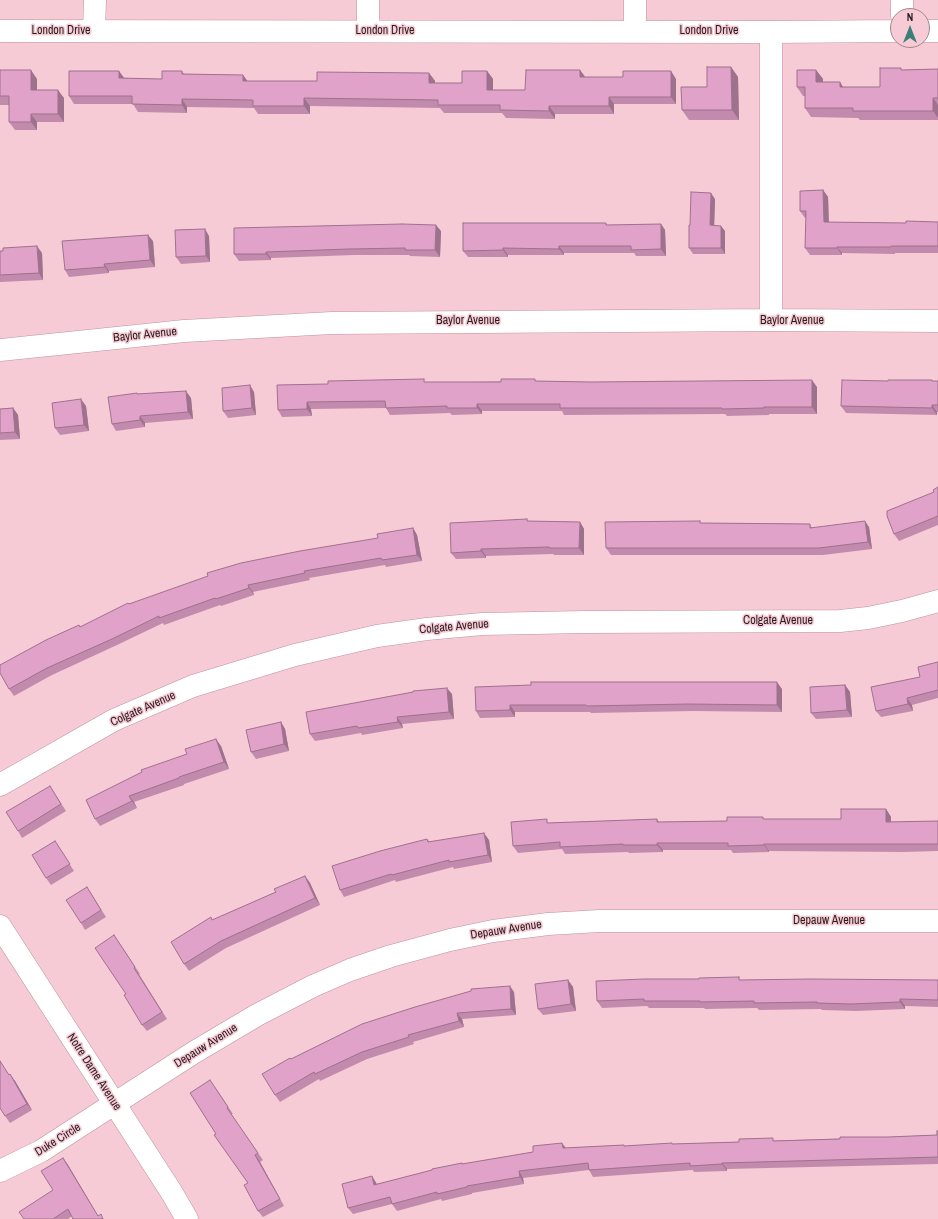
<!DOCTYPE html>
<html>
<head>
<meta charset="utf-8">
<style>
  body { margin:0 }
  #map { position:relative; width:938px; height:1219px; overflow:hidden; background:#f6cbd5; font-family:"Archivo Narrow",sans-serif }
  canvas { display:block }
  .north { position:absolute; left:890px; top:8px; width:40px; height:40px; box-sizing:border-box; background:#f6cbd5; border:1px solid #a4858c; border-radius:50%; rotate:0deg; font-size:11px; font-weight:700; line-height:16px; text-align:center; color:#2a1b1f }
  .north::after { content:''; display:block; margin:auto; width:14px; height:18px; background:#3a7f75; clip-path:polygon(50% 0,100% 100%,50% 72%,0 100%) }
</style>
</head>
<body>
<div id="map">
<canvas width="938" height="1219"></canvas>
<div class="north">N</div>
</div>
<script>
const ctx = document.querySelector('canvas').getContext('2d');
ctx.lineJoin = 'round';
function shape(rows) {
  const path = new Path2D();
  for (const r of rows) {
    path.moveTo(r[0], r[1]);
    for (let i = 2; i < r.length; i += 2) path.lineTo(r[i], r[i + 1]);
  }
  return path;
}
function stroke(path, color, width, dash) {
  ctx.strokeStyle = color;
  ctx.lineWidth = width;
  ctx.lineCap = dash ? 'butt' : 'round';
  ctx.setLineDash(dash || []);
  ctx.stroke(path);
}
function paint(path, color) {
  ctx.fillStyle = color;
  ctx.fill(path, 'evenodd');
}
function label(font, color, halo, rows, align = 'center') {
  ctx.font = font + ' "Archivo Narrow",sans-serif';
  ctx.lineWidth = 3;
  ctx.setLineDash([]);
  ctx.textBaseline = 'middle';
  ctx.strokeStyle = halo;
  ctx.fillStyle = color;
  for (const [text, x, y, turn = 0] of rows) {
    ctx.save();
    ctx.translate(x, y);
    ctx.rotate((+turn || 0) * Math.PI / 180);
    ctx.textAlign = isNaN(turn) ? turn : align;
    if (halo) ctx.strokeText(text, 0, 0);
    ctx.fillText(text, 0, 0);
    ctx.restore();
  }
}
const minor = shape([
  [635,0,635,31],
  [902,0,902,16],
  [0,31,771,32,898,31],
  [94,31,95,0],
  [368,31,368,0],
  [922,31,938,31],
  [771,32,771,320],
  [0,350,184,331,332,323,771,320,938,321],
  [0,785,114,720,193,686,295,655,377,636,427,629,482,624,585,622,840,621,868,618,902,611,938,601],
  [0,926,172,1193,187,1219],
  [0,1171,41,1151,193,1053,257,1015,313,986,350,970,391,956,450,940,493,931,548,924,599,921,938,921]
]);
const wall = shape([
  [731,67,738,77,739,120,689,120,682,110,707,87],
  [938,69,938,120,860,120,858,118,811,117,805,108,805,96,803,96,797,87,816,70,823,79,823,82,840,82,843,87,880,87,903,70],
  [0,70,37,79,37,90,64,98,64,122,37,122,37,130,15,130,9,122,9,105,0,105],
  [580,70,585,77,676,79,676,104,614,104,614,114,555,114,555,119,506,118,502,113,444,113,440,108,310,106,310,114,258,114,254,108,187,107,187,113,138,112,133,104,74,104,69,96,124,78,162,79,182,71,184,74,243,75,247,81,317,81,429,73,435,81,435,83,462,83,487,71,493,79,493,90,525,90],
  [823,190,828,197,829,222,906,223,938,222,938,253,895,253,895,254,842,253,842,255,810,255,805,248,806,218,805,218,800,211],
  [715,199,714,226,725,231,725,254,693,254,689,248,690,225],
  [606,223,607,225,661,224,665,230,666,256,636,256,634,253,564,253,564,255,508,255,508,257,468,257,463,251],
  [441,231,440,257,410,256,409,255,354,255,271,258,271,260,239,261,234,254],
  [209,236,210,262,181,264,176,257],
  [153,241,155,267,109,271,109,273,69,277,65,270],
  [0,251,42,253,43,280,0,282],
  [932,380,933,381,938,382,938,412,937,412,937,415,846,413,841,406,888,381],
  [537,381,817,387,817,414,769,414,769,415,727,416,725,414,564,415,562,411,482,411,482,414,452,415,450,413,390,415,386,408,311,409,312,416,282,417,278,410,328,384],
  [254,392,256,415,228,418,223,411],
  [137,393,138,394,191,398,193,419,145,423,145,427,116,431,112,424],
  [86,406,89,431,60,435,55,428],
  [13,408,18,415,20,439,0,440,0,409],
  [938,487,938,525,899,541,894,534,934,492],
  [528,521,580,522,584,529,584,555,554,555,553,554,486,556,486,558,456,559,451,553],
  [702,523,810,524,812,528,869,527,872,549,823,555,611,555,606,548],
  [413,528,417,535,422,561,386,567,385,565,309,578,310,580,253,592,254,595,221,606,220,605,164,625,163,623,117,645,52,675,14,696,9,689,79,625,81,627,129,604,378,538],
  [938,662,938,698,912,705,913,711,881,717,876,711,920,677],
  [845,685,850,692,852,717,816,719,811,713],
  [475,687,782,689,782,712,693,711,591,713,590,712,515,712,515,717,480,718,476,711],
  [452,694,454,719,402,724,403,728,362,735,361,733,315,741,310,734],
  [281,722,285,729,289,751,256,759,251,752],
  [221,746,229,769,184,784,184,785,134,802,137,808,100,826,95,819,86,800],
  [50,786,66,811,22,838,18,831],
  [886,809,891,817,891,822,938,821,938,851,903,852,769,851,769,852,733,853,731,850,663,850,663,852,629,853,628,852,565,854,562,849,518,853,513,846,549,823,657,819,659,822,727,821,765,819,841,819],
  [427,839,430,842,489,840,492,862,454,869,453,867,396,882,395,880,344,897,340,890],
  [55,841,74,871,51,885,46,878],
  [305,876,310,883,320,905,226,948,189,971,184,964,213,920,276,892],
  [87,887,106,917,85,930,81,923],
  [114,935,140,974,139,974,167,1019,147,1031,142,1025,126,994],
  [568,980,573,987,576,1011,543,1015,538,1009],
  [741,980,938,980,938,1007,905,1006,905,1009,856,1011,822,1010,821,1009,759,1010,757,1008,705,1009,704,1008,649,1008,647,1006,602,1008,597,1001],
  [471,991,514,992,516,1015,462,1019,464,1027,413,1042,414,1044,367,1059,320,1081,319,1079,280,1102,275,1095,291,1059],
  [9,1074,15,1081,32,1110,10,1123,5,1116],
  [215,1087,233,1114,231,1114,263,1160,260,1162,284,1206,263,1217,258,1211,248,1183,216,1134],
  [938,1131,938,1164,727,1169,727,1171,694,1172,693,1170,593,1177,589,1170,523,1178,524,1184,472,1193,472,1194,442,1201,441,1199,397,1211,392,1204,353,1214,348,1208,372,1176,377,1184,462,1163,463,1164,533,1152,562,1143,566,1148,624,1145,625,1146,673,1144,888,1137,937,1135],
  [63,1158,68,1165,98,1216,104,1219,72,1216,68,1219,24,1219,53,1190]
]);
const shadedWall = shape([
  [731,67,738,77,739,120,732,110],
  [31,70,37,79,37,98,31,90],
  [580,70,586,78,580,77],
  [816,70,823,79,823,91,816,82],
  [119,71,125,79,119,78],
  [487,71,493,79,493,98,487,90],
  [671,71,676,79,676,104,671,97],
  [429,73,435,81,435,91,429,83],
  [243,75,249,83,243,81],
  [840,82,846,92,840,87],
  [58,90,64,98,64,122,58,114],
  [609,97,614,104,614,114,609,106],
  [304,98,310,106,310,114,304,106],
  [933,98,938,105,938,118,933,111],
  [182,99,187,107,187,113,182,105],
  [549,106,555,114,555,119,549,111],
  [31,114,37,122,37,130,31,122],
  [823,190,828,197,829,229,824,222],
  [711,193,715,199,714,231,710,225],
  [661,224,665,230,666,256,661,249],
  [436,225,441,231,440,257,435,250],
  [721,226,725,231,725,254,721,248],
  [205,229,209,236,210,262,206,256],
  [148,235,153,241,155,267,150,260],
  [37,246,42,253,43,280,39,273],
  [559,246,564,253,564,255,559,249],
  [837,247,842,253,842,255,837,248],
  [503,248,508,255,508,257,503,250],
  [266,252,271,258,271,260,266,254],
  [104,264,109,271,109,273,105,267],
  [812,380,817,387,817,414,812,407],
  [250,385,254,392,256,415,252,408],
  [186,391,191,398,193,419,188,412],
  [81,399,86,406,89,431,84,425],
  [307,402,311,409,312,416,307,409],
  [477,404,482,411,482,414,477,408],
  [932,405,937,412,937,415,932,408],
  [13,408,18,415,20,439,15,432],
  [140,416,145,423,145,427,140,420],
  [865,521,869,527,872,549,868,542],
  [580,522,584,529,584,555,579,548],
  [413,528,417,535,422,561,417,555],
  [481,549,486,556,486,558,481,551],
  [248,585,253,592,254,595,249,588],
  [777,682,782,689,782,712,777,705],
  [845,685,850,692,852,717,847,710],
  [447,688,452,694,454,719,449,712],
  [907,698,912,705,913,711,908,704],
  [510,705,515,712,515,717,510,710],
  [397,717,402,724,403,728,398,722],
  [281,722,285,729,289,751,284,744],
  [216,739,221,746,229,769,224,762],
  [129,796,134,802,137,808,132,801],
  [886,809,891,817,891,829,886,822],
  [484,833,489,840,492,862,488,855],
  [657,843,663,850,663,852,657,845],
  [764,844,769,851,769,852,764,845],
  [305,876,310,883,320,905,315,898],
  [568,980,573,987,576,1011,571,1004],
  [510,986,514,992,516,1015,511,1009],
  [900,999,905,1006,905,1009,900,1002],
  [457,1013,462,1019,464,1027,459,1021],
  [10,1074,15,1081,32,1110,27,1104],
  [562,1143,567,1150,563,1148],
  [255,1155,260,1162,284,1206,280,1199],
  [63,1158,68,1165,100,1219],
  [722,1163,727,1169,727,1171,722,1164],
  [519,1171,523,1178,524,1184,520,1177],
  [372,1176,376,1183,378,1192,374,1185]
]);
const building = shape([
  [707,67,731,67,732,110,682,110,681,87,707,87,707,67],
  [880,68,901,68,901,70,938,69,938,98,933,98,933,111,853,111,853,108,805,108,805,87,797,87,797,70,816,70,816,82,840,82,840,87,880,87,880,68],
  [0,70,31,70,31,90,58,90,58,114,31,114,31,122,9,122,9,96,0,96,0,70],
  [526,70,580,70,580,77,623,77,623,71,671,71,671,97,609,97,609,106,549,106,549,111,500,110,500,105,438,105,438,100,304,98,304,106,253,106,253,100,182,99,182,105,132,104,132,96,69,96,69,71,119,71,119,78,162,79,162,71,182,71,182,74,243,75,243,81,317,81,317,72,429,73,429,83,462,83,462,71,487,71,487,90,525,90,526,70],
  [823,190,824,222,906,223,906,221,938,222,938,246,891,246,891,247,837,247,837,248,805,248,806,211,800,211,800,191,823,190],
  [691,192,711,193,710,225,721,226,721,248,689,248,689,225,690,225,691,192],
  [463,223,606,223,606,225,661,224,661,249,631,250,631,246,559,246,559,249,503,248,503,250,463,251,463,223],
  [402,224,436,225,435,250,405,250,405,248,349,249,266,252,266,254,234,254,234,228,402,224],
  [205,229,206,256,176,257,175,230,205,229],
  [148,235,150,260,104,264,105,267,65,270,62,241,148,235],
  [37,246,39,273,0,275,0,251,3,251,3,248,37,246],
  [424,379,424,382,501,382,501,379,535,379,535,381,591,382,812,380,812,407,764,407,764,408,722,409,722,408,560,408,560,404,477,404,477,408,447,408,447,406,386,408,385,401,307,402,307,409,278,410,277,385,328,384,328,381,424,379],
  [842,380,888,381,888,380,932,380,932,381,938,381,938,405,932,405,932,408,841,406,842,380],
  [250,385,252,408,223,411,222,388,250,385],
  [186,391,188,412,140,416,140,420,112,424,108,397,137,393,137,394,186,391],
  [81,399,84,425,55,428,52,403,81,399],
  [13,408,15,432,0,433,0,409,13,408],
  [938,487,938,516,894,534,887,516,887,511,934,492,933,490,938,487],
  [527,519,527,521,580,522,579,548,549,548,549,547,481,549,481,551,451,553,450,523,527,519],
  [700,521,700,523,810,524,810,528,865,521,868,542,819,548,606,548,605,522,700,521],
  [413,528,417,555,382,560,381,558,304,571,305,573,248,585,249,588,216,599,215,598,159,618,159,616,112,639,47,668,9,689,0,673,0,665,46,640,79,625,80,627,128,603,129,604,208,576,207,573,241,563,300,551,378,538,377,534,413,528],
  [938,662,938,690,907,698,908,704,876,711,871,687,920,677,918,667,938,662],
  [531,682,777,682,777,705,688,704,587,706,586,705,510,705,510,710,476,711,475,687,531,685,531,682],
  [845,685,847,710,811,713,810,687,845,685],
  [447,688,449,712,397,717,398,722,358,728,357,726,310,734,306,712,413,692,413,691,447,688],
  [281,722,284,744,251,752,246,730,281,722],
  [216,739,224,762,179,777,179,778,129,796,132,801,95,819,86,800,142,772,141,770,187,754,185,749,216,739],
  [50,786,61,804,18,831,6,812,50,786],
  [841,809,886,809,886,822,938,821,938,844,764,844,764,845,728,846,728,843,657,843,657,845,623,845,623,844,560,847,560,842,513,846,511,822,547,819,547,823,657,819,657,822,727,821,727,817,763,817,763,819,841,819,841,809],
  [484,833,488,855,449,862,449,860,392,875,391,874,340,890,332,866,380,851,427,839,428,842,484,833],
  [55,841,70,864,46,878,32,855,55,841],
  [305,876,315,898,221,941,184,964,171,942,211,917,212,920,276,892,274,889,305,876],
  [87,887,101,910,81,923,66,900,87,887],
  [114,935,135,967,134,968,162,1012,142,1025,124,995,126,994,95,948,114,935],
  [739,977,739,980,810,979,938,980,938,1000,900,999,900,1002,851,1004,817,1003,817,1002,754,1003,754,1001,700,1002,700,1001,644,1001,644,999,597,1001,596,981,644,979,699,979,699,978,739,977],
  [568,980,571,1004,538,1009,535,984,568,980],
  [510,986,511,1009,457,1013,459,1021,408,1035,409,1037,362,1052,315,1074,314,1072,275,1095,262,1074,290,1058,291,1059,362,1024,415,1007,471,991,471,989,510,986],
  [0,1061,9,1075,10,1074,27,1104,5,1116,0,1108,0,1061],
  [210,1080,228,1107,227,1108,258,1153,255,1155,280,1199,258,1211,244,1185,248,1183,214,1135,216,1134,190,1093,210,1080],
  [937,1131,938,1131,938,1157,722,1163,722,1164,690,1166,690,1163,589,1170,588,1163,519,1171,520,1177,467,1186,467,1187,437,1194,437,1192,392,1204,390,1197,348,1208,342,1184,372,1176,374,1185,432,1170,432,1169,462,1163,462,1164,533,1152,533,1146,562,1143,563,1148,624,1145,624,1146,672,1143,672,1144,739,1142,739,1139,773,1138,773,1141,840,1139,840,1137,888,1137,937,1135,937,1131],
  [63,1158,98,1216,101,1214,103,1219,73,1219,68,1209,53,1219,24,1219,19,1212,53,1190,41,1171,63,1158]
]);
const streetNames = [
  ["London Drive",61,31],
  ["London Drive",385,31],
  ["London Drive",709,31],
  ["Baylor Avenue",468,321],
  ["Baylor Avenue",792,321],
  ["Baylor Avenue",145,335,-6],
  ["Colgate Avenue",778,621],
  ["Colgate Avenue",454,627,-5],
  ["Colgate Avenue",143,709,-24],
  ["Depauw Avenue",829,921],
  ["Depauw Avenue",506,930,-9],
  ["Depauw Avenue",206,1046,-32],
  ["Notre Dame Avenue",94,1072,57],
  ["Duke Circle",58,1140,-32]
];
stroke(minor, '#bc939d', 23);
stroke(minor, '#fff', 22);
paint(wall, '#c28bad');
paint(shadedWall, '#9e718d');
paint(building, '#e1a2c9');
stroke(building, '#9e718d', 1);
label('12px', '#2a1b1f', '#f6cbd5', streetNames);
</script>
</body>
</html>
